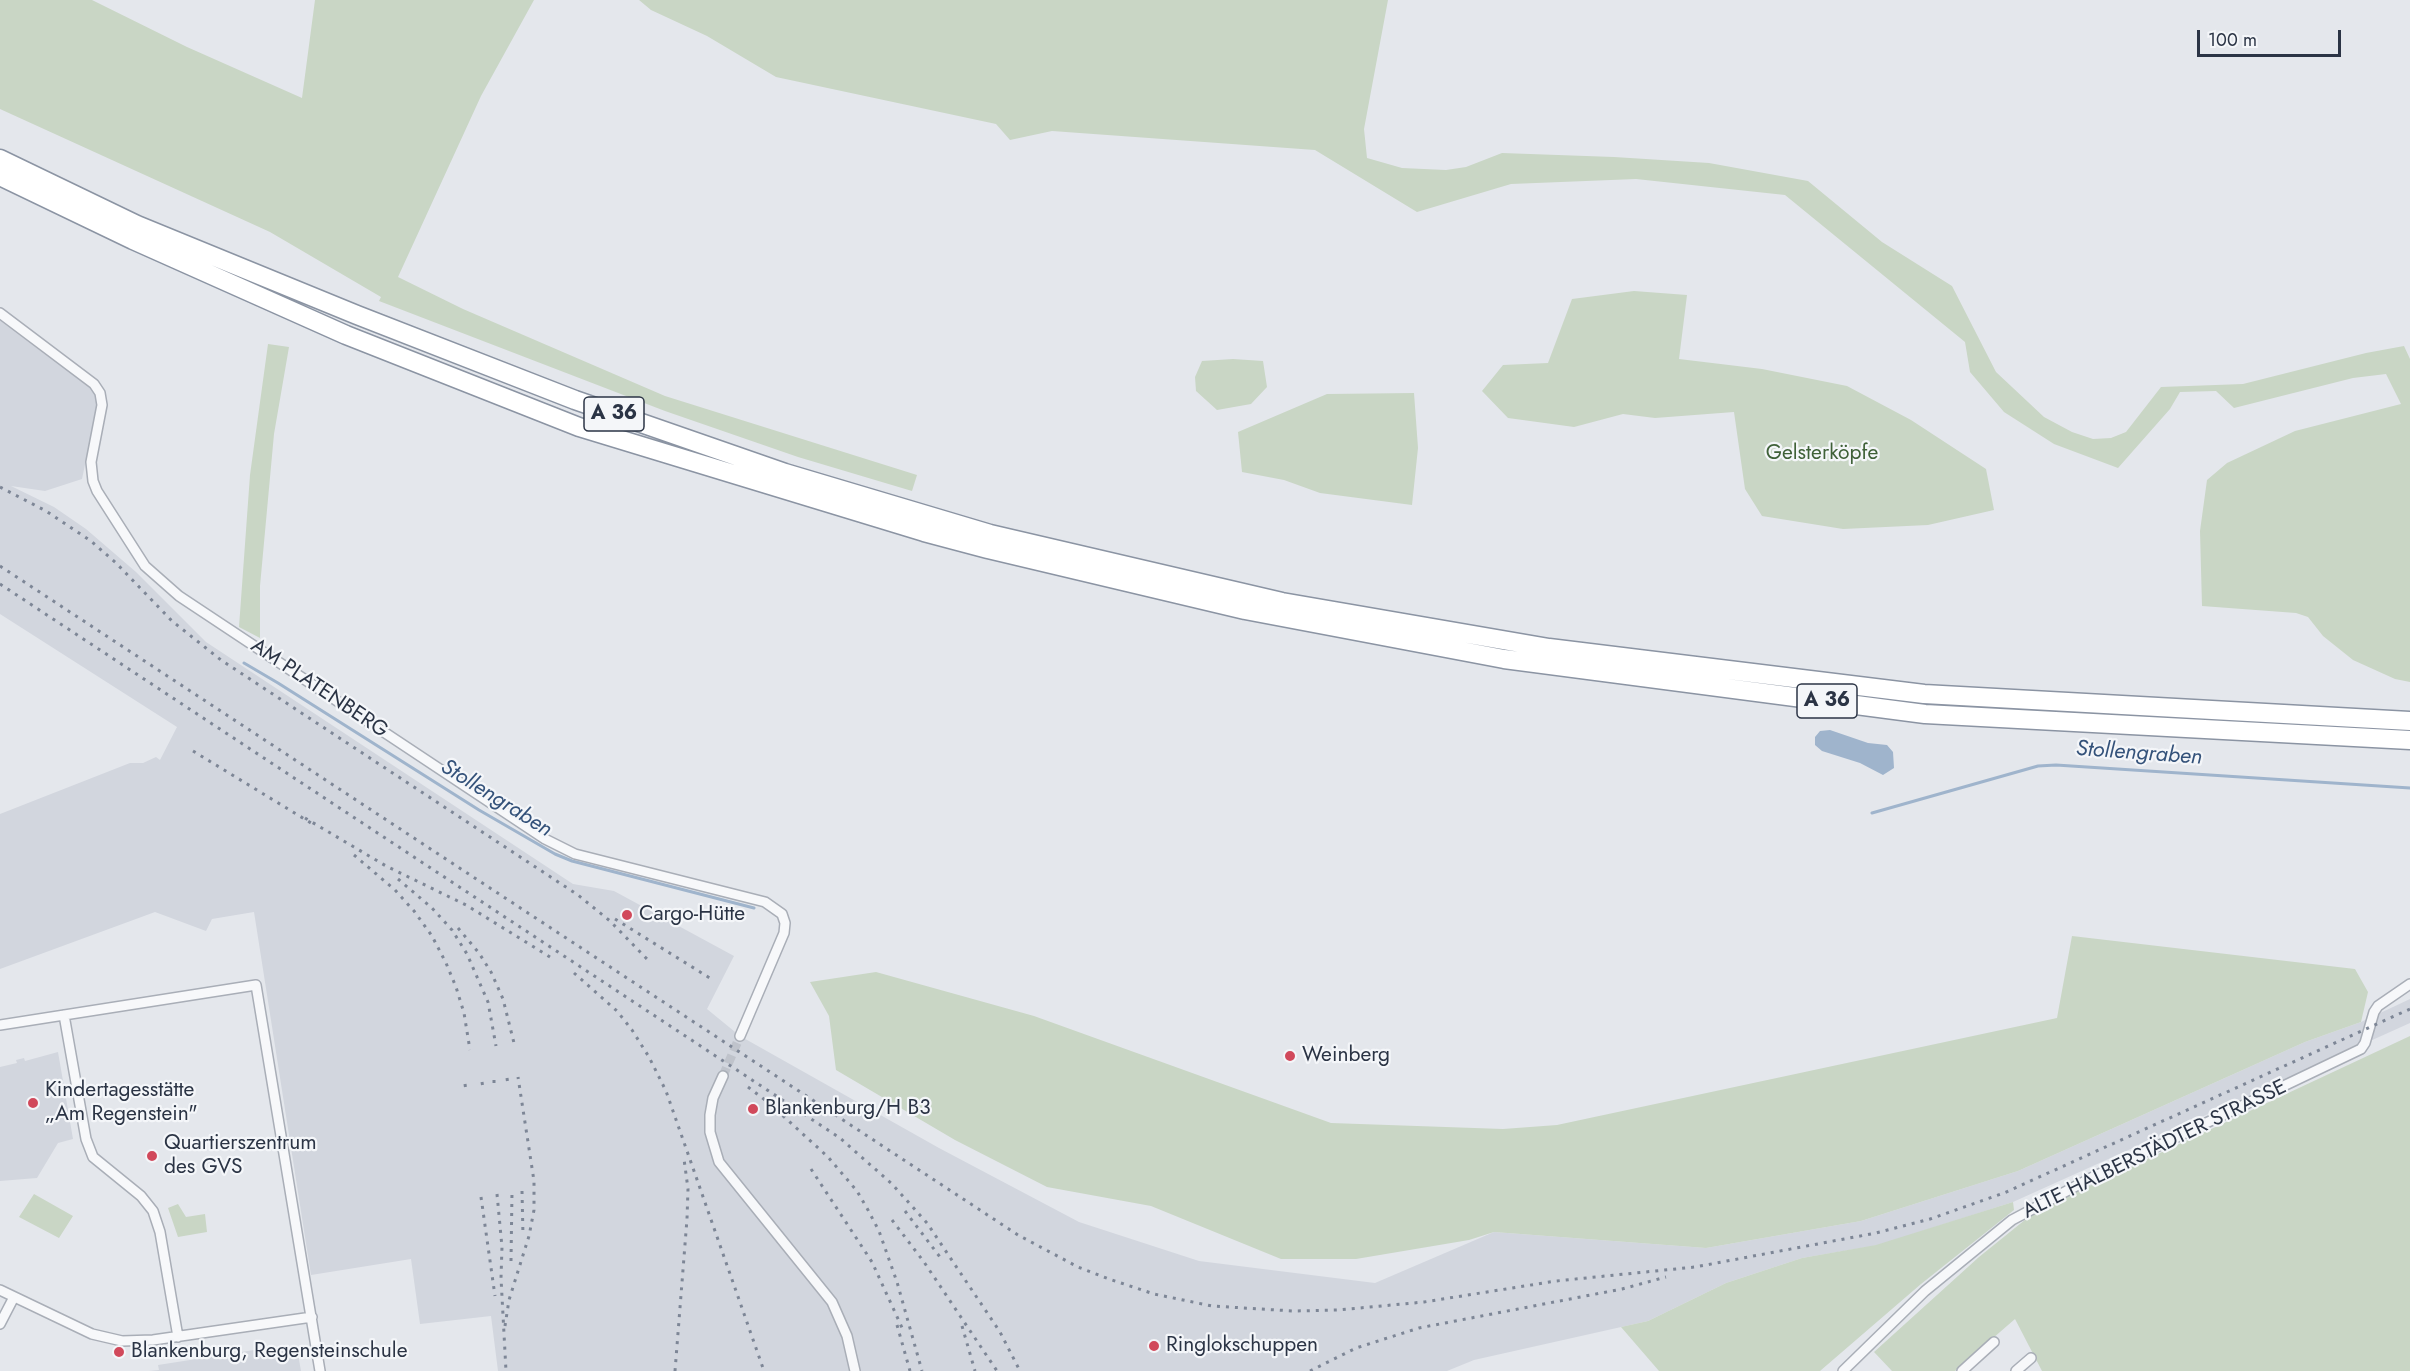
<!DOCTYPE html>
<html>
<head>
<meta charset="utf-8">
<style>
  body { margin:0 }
  #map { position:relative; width:2410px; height:1371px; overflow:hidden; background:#e4e7ec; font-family:Jost,sans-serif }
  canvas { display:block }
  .scale { position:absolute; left:2197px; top:30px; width:144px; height:27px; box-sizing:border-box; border:3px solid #2b3445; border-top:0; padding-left:8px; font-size:18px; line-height:21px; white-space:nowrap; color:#2b3445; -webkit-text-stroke:4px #f4f6f9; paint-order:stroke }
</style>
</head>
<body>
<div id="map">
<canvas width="2410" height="1371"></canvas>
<div class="scale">100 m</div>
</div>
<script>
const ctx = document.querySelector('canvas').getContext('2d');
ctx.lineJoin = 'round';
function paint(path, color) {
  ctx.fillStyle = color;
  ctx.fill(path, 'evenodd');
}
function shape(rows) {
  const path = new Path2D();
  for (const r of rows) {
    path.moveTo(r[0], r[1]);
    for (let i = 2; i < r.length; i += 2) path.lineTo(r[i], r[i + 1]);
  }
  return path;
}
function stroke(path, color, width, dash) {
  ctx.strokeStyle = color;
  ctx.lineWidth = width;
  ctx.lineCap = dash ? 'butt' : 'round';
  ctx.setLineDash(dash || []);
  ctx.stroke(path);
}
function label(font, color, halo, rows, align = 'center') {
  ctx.font = font + ' Jost,sans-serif';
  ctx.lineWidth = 4.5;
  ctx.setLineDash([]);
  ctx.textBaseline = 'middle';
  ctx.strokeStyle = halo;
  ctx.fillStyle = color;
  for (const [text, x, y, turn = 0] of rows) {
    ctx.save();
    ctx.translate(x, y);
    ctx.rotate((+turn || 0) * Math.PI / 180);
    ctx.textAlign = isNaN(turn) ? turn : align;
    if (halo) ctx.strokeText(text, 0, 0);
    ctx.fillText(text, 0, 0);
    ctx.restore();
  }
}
const built = shape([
  [0,316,85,378,96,394,96,412,82,479,45,491,11,486,54,507,86,529,136,572,206,642,573,884,614,891,734,956,707,1009,740,1036,939,1148,1079,1222,1199,1261,1375,1283,1494,1232,1706,1248,1861,1221,2018,1171,2305,1042,2361,1022,2410,999,2410,1023,2013,1202,1879,1245,1802,1258,1726,1283,1648,1321,1474,1360,1447,1371,498,1371,491,1316,420,1324,411,1259,311,1275,254,912,212,919,206,931,155,912,0,969,0,814,130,763,143,763,156,757,160,760,177,727,0,614],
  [58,1052,73,1139,58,1143,37,1178,0,1181,0,1067,17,1063,16,1060,24,1058,25,1061],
  [267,1348,268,1353,288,1350,298,1354,301,1371,149,1371,159,1370,158,1365]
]);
const green = shape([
  [0,0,92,0,187,47,302,98,315,0,534,0,481,96,398,277,463,309,665,396,917,475,912,491,798,457,665,411,379,301,381,297,270,232,0,109],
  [639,0,1388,0,1364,129,1367,158,1402,168,1446,170,1466,167,1502,153,1614,157,1709,163,1808,181,1882,242,1952,286,1996,372,2044,417,2072,432,2093,439,2111,438,2126,432,2161,387,2243,384,2366,353,2404,346,2410,359,2410,682,2395,679,2353,660,2323,636,2308,617,2296,613,2202,606,2200,531,2207,480,2227,463,2295,431,2401,404,2386,374,2353,378,2234,408,2216,391,2180,392,2170,409,2118,468,2054,444,2004,412,1970,372,1965,342,1785,195,1636,179,1511,184,1417,212,1315,150,1052,131,1010,140,996,124,776,77,707,36,651,10],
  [1634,291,1687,295,1679,359,1762,369,1847,386,1911,420,1986,469,1994,510,1928,525,1843,529,1762,516,1745,489,1734,412,1655,418,1623,414,1574,427,1508,418,1482,391,1503,365,1548,363,1572,299],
  [268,344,289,347,274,434,260,586,260,638,239,627,250,475],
  [1233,359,1263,361,1267,387,1251,404,1217,410,1196,391,1195,377,1202,361],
  [1414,393,1418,448,1412,505,1320,493,1284,480,1242,472,1238,432,1327,394],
  [2072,936,2355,969,2368,992,2361,1022,2305,1042,2018,1171,1861,1221,1706,1248,1494,1232,1469,1240,1356,1259,1281,1259,1151,1206,1047,1187,955,1140,836,1070,829,1016,810,982,876,972,1034,1016,1331,1123,1503,1129,1557,1125,2057,1018],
  [2410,1036,2410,1371,2042,1371,2015,1319,1955,1371,1892,1371,1874,1352,1979,1257,2036,1211],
  [34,1194,73,1216,59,1238,19,1217],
  [2013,1202,2014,1210,1921,1284,1820,1371,1659,1371,1621,1327,1648,1321,1726,1283,1802,1258,1876,1245],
  [178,1204,186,1217,205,1214,207,1232,178,1237,168,1208]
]);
const water = shape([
  [1830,730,1868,743,1887,745,1893,752,1894,768,1883,775,1860,763,1822,751,1815,745,1815,737,1820,731]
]);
const stream = shape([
  [244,663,278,683,479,810,555,854,572,861,754,908],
  [1872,813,2038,766,2056,765,2410,788]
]);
const streetTunnel = shape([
  [723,1076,740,1036]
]);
const street = shape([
  [0,313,94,384,100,393,102,405,91,462,93,481,97,491,145,566,179,596,545,839,575,854,765,902,782,914,785,923,784,933,740,1036],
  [64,1015,86,1139,93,1157,141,1196,153,1211,160,1232,178,1337],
  [0,1025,256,985,320,1371],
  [723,1076,713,1098,710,1115,710,1132,719,1162,832,1302,847,1336,855,1371],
  [0,1290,92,1334,122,1341,153,1340,312,1317],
  [0,1324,14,1297],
  [1843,1371,1925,1291,2012,1220,2093,1177,2361,1049,2365,1043,2374,1012,2378,1006,2410,984],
  [1962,1371,1994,1342],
  [2016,1371,2031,1358]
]);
const highway = shape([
  [0,159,137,225,357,315,575,400,785,473,990,534,1282,602,1549,648,1924,694,2410,721],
  [0,176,133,240,346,335,579,427,924,532,988,549,1245,610,1504,659,1925,714,2410,740]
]);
const rail = shape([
  [0,487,46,511,91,541,116,563,172,621,221,660,578,895,610,921,647,959],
  [0,566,1018,1235,1078,1267,1109,1279,1154,1294,1212,1306,1293,1311,1338,1310,1424,1302,1556,1281,1695,1267,1876,1233,1930,1219,2004,1193,2410,1009],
  [0,584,840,1138,892,1184,927,1223,1000,1332,1020,1371],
  [193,751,311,823],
  [305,818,386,866,466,905,550,957],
  [354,855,395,890,414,911,432,936,446,963,456,987,464,1013,470,1050],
  [398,879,432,908,452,930,467,954,488,1002,496,1046],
  [615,919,713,980],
  [458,928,479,953,491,972,503,999,514,1043],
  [574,973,617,1011,632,1030,649,1057,666,1091,764,1371],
  [507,1078,508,1085],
  [494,1080,494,1087],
  [482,1082,483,1088],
  [465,1084,466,1091],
  [748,1087,769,1103,828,1157,857,1191,868,1210,879,1231,897,1282,922,1371],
  [811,1169,872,1262,904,1332],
  [522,1191,523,1236],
  [497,1194,502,1247,501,1278,506,1371],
  [481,1197,495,1296],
  [905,1211,943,1261],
  [892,1220,924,1262,997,1371],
  [511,1261,512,1192],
  [897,1325,910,1371],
  [505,1326,509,1300,529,1236,534,1210,534,1181,518,1077],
  [962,1326,975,1371],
  [675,1371,687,1219,688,1189,684,1159],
  [1310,1371,1356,1348,1419,1328,1622,1289,1666,1277]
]);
const markers = [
  [627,915,6,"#d1495b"],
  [1290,1056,6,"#d1495b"],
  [33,1103,6,"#d1495b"],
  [753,1109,6,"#d1495b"],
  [152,1156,6,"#d1495b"],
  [1154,1346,6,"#d1495b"],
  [119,1352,6,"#d1495b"]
];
const shields = [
  [614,414,60],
  [1827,701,60]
];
const shieldNames = [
  ["A 36",614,414],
  ["A 36",1827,701]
];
const parkNames = [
  ["Gelsterköpfe",1822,454]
];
const streetNames = [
  ["AM PLATENBERG",319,689,34],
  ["ALTE HALBERSTÄDTER STRASSE",2155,1150,-26]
];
const poiNames = [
  ["Cargo-Hütte",639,915],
  ["Weinberg",1302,1056],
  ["Kindertagesstätte",45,1091],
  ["„Am Regenstein\"",45,1115],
  ["Blankenburg/H B3",765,1109],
  ["Quartierszentrum",164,1144],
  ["des GVS",164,1168],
  ["Ringlokschuppen",1166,1346],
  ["Blankenburg, Regensteinschule",131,1352]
];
const waterNames = [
  ["Stollengraben",2139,754,4],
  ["Stollengraben",496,799,32]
];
paint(built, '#d2d6de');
paint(green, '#c9d6c5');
paint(water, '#9fb4cc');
stroke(stream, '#9fb4cc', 3);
stroke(streetTunnel, '#bfc3cb', 9, [9, 4.5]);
stroke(street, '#a9aeb7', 12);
stroke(highway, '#8b94a3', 21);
stroke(street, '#f7f8fa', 9);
stroke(highway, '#fff', 18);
stroke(rail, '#7d8696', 3, [3, 6]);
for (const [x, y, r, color] of markers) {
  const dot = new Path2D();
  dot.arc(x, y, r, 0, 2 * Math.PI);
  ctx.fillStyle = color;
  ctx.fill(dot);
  stroke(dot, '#f4f6f9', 2);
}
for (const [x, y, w] of shields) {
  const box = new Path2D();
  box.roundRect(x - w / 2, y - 17, w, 34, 4.5);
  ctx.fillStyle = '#f4f6f9';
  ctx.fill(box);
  stroke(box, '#2b3445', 1.5);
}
label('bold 20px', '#2b3445', null, shieldNames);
label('21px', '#3f6138', '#f4f6f9', parkNames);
label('21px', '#2b3445', '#f4f6f9', streetNames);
label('21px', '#2b3445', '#f4f6f9', poiNames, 'left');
label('italic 22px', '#34527a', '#f4f6f9', waterNames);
</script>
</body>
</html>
